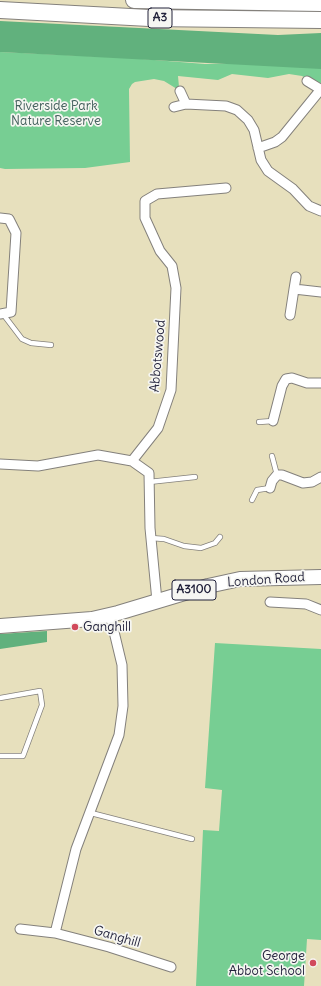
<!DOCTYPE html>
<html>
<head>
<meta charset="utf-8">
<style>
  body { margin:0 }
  canvas { display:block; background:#e7e0bd }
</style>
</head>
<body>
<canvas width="321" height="986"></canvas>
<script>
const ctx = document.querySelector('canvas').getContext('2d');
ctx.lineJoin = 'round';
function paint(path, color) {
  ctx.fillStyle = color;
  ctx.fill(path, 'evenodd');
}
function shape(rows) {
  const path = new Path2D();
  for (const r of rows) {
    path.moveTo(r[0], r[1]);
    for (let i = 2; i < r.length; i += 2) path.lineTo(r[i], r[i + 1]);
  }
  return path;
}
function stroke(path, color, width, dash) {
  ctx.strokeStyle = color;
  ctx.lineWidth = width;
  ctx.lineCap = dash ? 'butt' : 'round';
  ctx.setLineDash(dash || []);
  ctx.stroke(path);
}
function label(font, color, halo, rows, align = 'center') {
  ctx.font = font + ' Delius,sans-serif';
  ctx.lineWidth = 3.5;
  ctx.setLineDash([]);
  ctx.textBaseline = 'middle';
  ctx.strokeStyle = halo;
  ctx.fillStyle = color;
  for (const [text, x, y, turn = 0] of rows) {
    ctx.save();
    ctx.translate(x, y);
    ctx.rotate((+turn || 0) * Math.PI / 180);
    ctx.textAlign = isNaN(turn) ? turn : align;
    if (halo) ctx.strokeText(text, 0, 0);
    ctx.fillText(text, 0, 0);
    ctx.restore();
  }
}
const green = shape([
  [0,52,129,58,205,64,321,62,321,86,302,76,289,74,268,78,232,74,218,80,178,76,179,87,177,89,164,81,154,79,135,82,132,84,129,89,130,162,85,168,5,169,0,168],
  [215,643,321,649,321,940,307,939,304,986,196,986,203,830,219,831,222,790,205,788]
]);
const forest = shape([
  [0,21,278,35,321,33,321,69,0,52],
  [47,631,47,642,0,649,0,634]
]);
const lane = shape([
  [3,314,22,339,31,343,51,345],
  [259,422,273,421],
  [272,456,277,475],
  [149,482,195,477],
  [252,500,257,490,270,488],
  [151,538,164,539,184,546,201,548,215,543,220,537],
  [0,698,40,691,42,705,23,756,0,756],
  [91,813,192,839]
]);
const street = shape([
  [307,81,320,89],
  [180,91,186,104],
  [174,107,186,104,226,106,237,110,248,120,254,130,261,160,268,171,293,189,309,206,321,211],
  [258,148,275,142,282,137,321,89],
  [0,218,9,219,16,233,11,312,0,314],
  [294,289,296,277],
  [290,315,294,289,321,292],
  [273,421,282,386,286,379,292,378,307,383,321,383],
  [132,461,158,428,171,390,176,288,172,266,160,251,145,218,145,201,157,194,226,188],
  [0,464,38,466,98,455,132,461,149,473,150,528,157,601],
  [270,488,272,481,277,475,282,475,303,483,312,482,321,477],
  [270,602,306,604,321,610],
  [20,929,55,933,109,947,171,967],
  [55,933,76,849,119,735,123,706,122,665,110,615]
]);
const primary = shape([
  [0,626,92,619,118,613,208,586,240,579,321,577]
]);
const highway = shape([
  [134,0,321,3],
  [0,10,149,18,321,20]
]);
const markers = [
  [75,627,4,"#d1495b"],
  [313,963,4,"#d1495b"]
];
const shields = [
  [160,18,24],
  [194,590,44]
];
const shieldNames = [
  ["A3",160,18],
  ["A3100",194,590]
];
const parkNames = [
  ["Riverside Park",56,106],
  ["Nature Reserve",56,121]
];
const streetNames = [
  ["Abbotswood",158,356,-85],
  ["London Road",266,580,-4],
  ["Ganghill",117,937,16]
];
const poiNames = [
  ["Ganghill",83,627],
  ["George",305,956,"right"],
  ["Abbot School",305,971,"right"]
];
paint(green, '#77ce93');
paint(forest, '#61b17d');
stroke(lane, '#84817c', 6);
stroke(street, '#84817c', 11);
stroke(primary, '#84817c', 16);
stroke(highway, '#84817c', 18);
stroke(lane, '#fff', 4.5);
stroke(street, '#fff', 9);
stroke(primary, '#fff', 14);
stroke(highway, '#fff', 16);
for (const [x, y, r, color] of markers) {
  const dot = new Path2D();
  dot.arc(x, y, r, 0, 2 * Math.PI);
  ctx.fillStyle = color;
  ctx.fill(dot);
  stroke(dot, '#f6f6f2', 1.5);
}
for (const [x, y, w] of shields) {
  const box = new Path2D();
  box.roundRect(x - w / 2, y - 10, w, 20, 3);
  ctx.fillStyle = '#f6f6f2';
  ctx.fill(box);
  stroke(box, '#22223b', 1);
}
label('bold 12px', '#22223b', null, shieldNames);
label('13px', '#405e5a', '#f6f6f2', parkNames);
label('13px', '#22223b', '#f6f6f2', streetNames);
label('13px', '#22223b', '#f6f6f2', poiNames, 'left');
</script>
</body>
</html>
